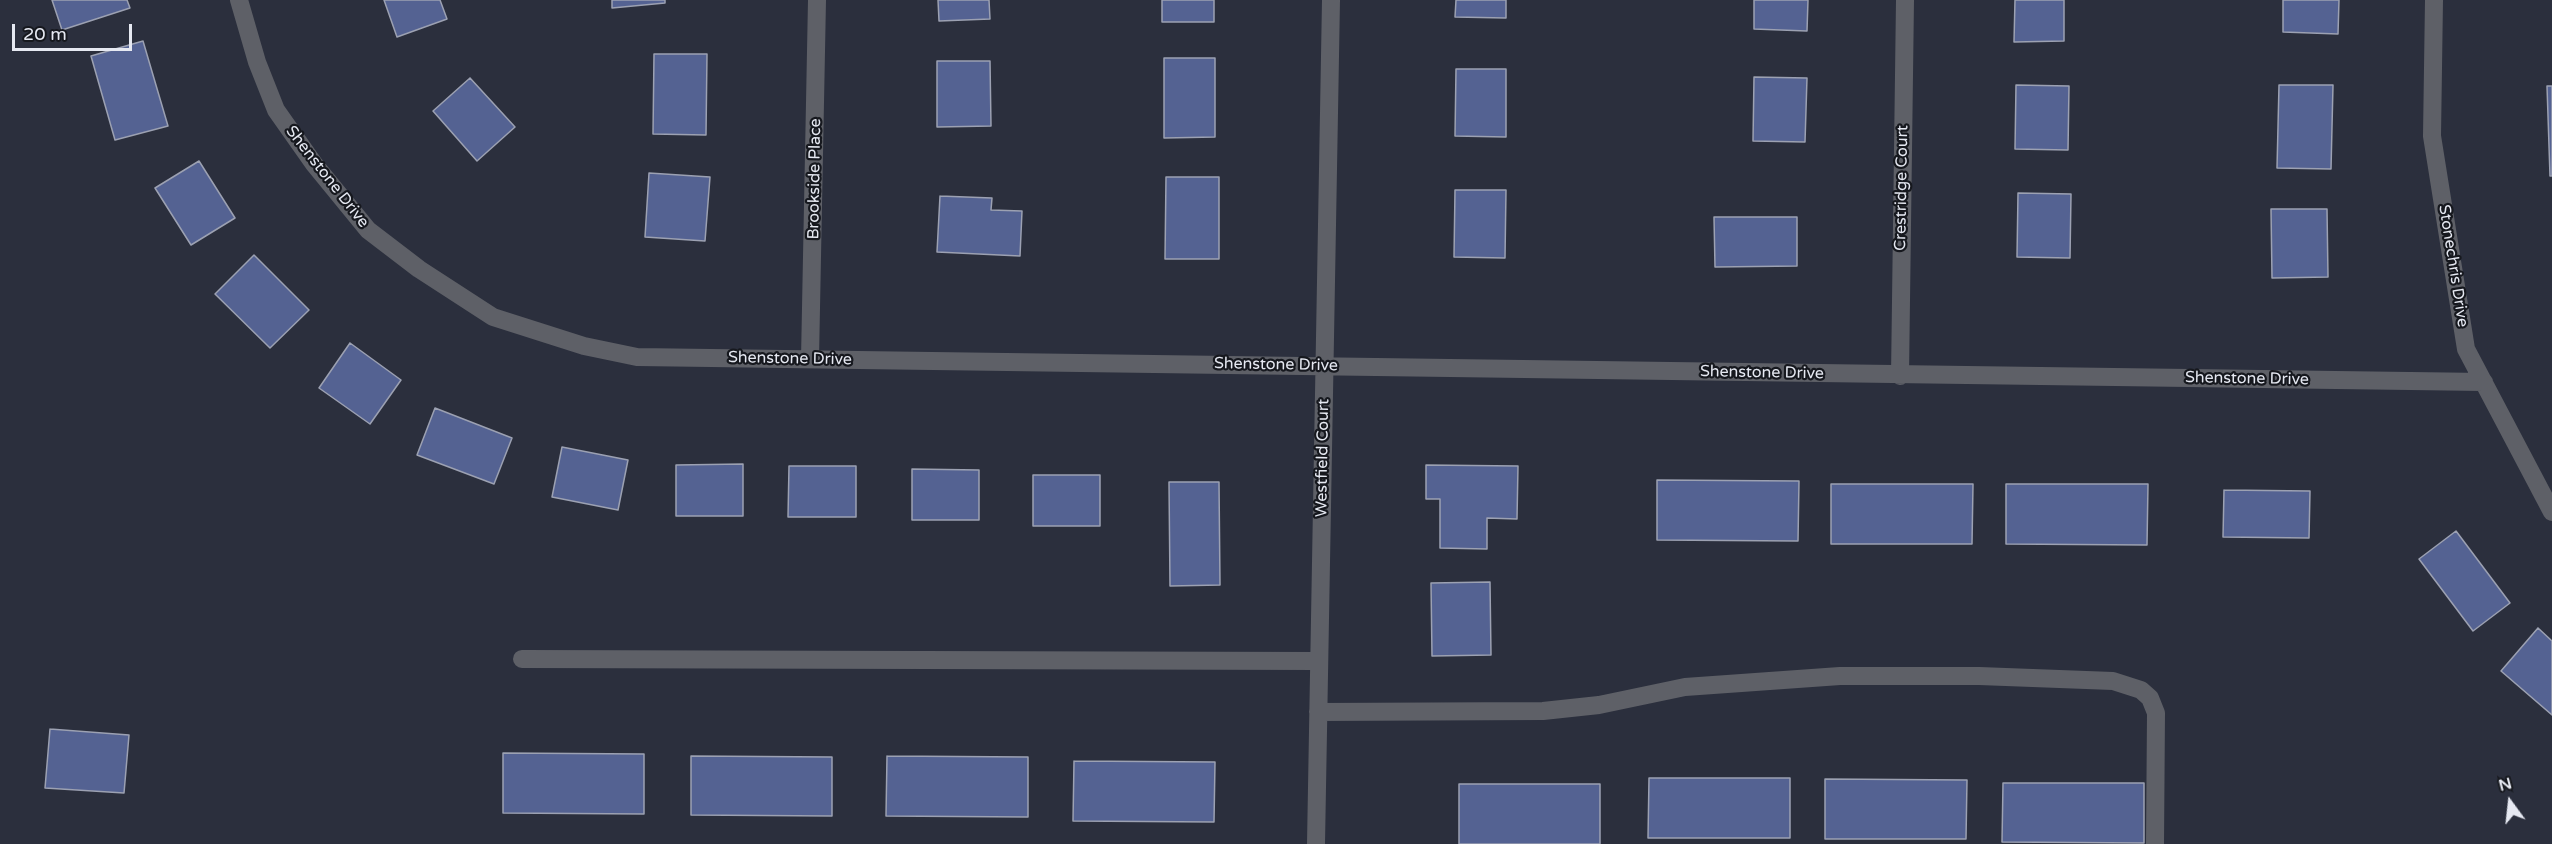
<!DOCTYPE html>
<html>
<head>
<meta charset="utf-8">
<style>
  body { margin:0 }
  #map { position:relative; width:2552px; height:844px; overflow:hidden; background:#2b2f3d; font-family:"Varela Round",sans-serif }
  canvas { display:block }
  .north { position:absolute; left:2480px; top:772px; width:60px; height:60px; -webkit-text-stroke:4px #16181e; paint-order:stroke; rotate:345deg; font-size:16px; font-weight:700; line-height:24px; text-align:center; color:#e6e9f2 }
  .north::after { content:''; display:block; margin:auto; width:21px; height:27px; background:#e6e9f2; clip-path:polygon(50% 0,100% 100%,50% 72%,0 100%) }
  .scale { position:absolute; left:12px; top:24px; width:120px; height:27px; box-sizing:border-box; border:3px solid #e6e9f2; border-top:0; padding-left:8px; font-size:18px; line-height:21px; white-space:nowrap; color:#e6e9f2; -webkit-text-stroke:4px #16181e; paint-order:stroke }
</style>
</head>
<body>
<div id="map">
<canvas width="2552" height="844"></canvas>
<div class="north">N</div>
<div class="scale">20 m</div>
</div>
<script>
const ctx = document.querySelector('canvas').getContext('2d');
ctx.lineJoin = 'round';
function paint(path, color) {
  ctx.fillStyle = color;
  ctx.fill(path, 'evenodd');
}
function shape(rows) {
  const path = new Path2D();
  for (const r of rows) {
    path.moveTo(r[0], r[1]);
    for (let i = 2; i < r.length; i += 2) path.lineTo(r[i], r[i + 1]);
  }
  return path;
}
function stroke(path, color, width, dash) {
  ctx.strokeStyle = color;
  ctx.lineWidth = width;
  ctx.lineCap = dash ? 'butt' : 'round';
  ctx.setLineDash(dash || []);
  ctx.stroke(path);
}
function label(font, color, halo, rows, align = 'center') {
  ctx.font = font + ' "Varela Round",sans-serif';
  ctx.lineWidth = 4.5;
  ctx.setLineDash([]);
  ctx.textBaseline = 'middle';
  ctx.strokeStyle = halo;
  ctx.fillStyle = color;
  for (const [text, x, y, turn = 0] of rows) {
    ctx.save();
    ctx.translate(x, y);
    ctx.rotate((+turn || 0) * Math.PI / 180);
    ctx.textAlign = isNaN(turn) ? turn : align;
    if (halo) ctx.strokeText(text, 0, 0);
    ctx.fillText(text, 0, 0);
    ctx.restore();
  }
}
const building = shape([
  [52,0,127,0,130,8,62,30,52,0],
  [384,0,440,0,447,19,397,37,384,0],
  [612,0,665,0,665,3,612,8,612,0],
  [938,0,989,0,990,19,939,21,938,0],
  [1162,0,1214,0,1214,22,1162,22,1162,0],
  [1456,0,1506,0,1506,18,1455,17,1456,0],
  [1754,0,1808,0,1807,31,1754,29,1754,0],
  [2015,0,2064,0,2064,41,2014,42,2015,0],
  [2283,0,2339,0,2338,34,2283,32,2283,0],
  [143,41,168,126,115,140,91,56,143,41],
  [654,54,707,54,706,135,653,134,654,54],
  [1164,58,1215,58,1215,137,1164,138,1164,58],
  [937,61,990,61,991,126,937,127,937,61],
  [1456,69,1506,69,1506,137,1455,136,1456,69],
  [1754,77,1807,78,1805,142,1753,141,1754,77],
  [470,78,515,127,477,161,433,111,470,78],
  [2016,85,2069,86,2068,150,2015,149,2016,85],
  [2279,85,2333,85,2331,169,2277,168,2279,85],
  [2547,86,2552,86,2552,176,2550,176,2547,86],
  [199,161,235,218,191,245,155,188,199,161],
  [649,173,710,177,705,241,645,237,649,173],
  [1166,177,1219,177,1219,259,1165,259,1166,177],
  [1455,190,1506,190,1505,258,1454,257,1455,190],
  [2018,193,2071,194,2070,258,2017,257,2018,193],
  [940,196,992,198,991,210,1022,211,1020,256,937,252,940,196],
  [2271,209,2327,209,2328,277,2272,278,2271,209],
  [1714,217,1797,217,1797,266,1715,267,1714,217],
  [254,255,309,310,270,348,215,294,254,255],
  [350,343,401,380,370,424,319,388,350,343],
  [435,408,512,438,494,484,417,455,435,408],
  [562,447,628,460,618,510,552,497,562,447],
  [743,464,743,516,676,516,676,465,743,464],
  [1426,465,1518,466,1517,519,1487,518,1487,549,1440,548,1440,499,1426,499,1426,465],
  [789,466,856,466,856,517,788,517,789,466],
  [912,469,979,470,979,520,912,520,912,469],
  [1033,475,1100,475,1100,526,1033,526,1033,475],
  [1657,480,1799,481,1798,541,1657,540,1657,480],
  [1169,482,1219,482,1220,585,1170,586,1169,482],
  [1831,484,1973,484,1972,544,1831,544,1831,484],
  [2006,484,2148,484,2147,545,2006,544,2006,484],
  [2224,490,2310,491,2309,538,2223,537,2224,490],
  [2456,531,2510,603,2473,631,2419,559,2456,531],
  [1490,582,1491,655,1432,656,1431,583,1490,582],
  [2538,628,2552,641,2552,715,2501,671,2538,628],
  [50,729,129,735,124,793,45,788,50,729],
  [503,753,644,754,644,814,503,813,503,753],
  [691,756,832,757,832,816,691,815,691,756],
  [887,756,1028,757,1028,817,886,816,887,756],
  [1074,761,1215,762,1214,822,1073,821,1074,761],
  [1649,778,1790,778,1790,838,1648,838,1649,778],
  [1825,779,1967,780,1966,839,1825,839,1825,779],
  [2003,783,2144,783,2144,843,2002,842,2003,783],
  [1459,784,1600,784,1600,844,1459,844,1459,784]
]);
const minor = shape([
  [239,0,257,62,276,110,314,164,368,230,419,269,493,317,584,346,637,357,2484,382],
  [2434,0,2432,136,2466,349,2552,512],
  [810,359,817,0],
  [1900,376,1905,0],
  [522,659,1319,661],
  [1318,712,1543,711,1599,705,1685,687,1840,676,1979,676,2113,681,2141,690,2150,698,2156,713,2155,844],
  [1316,844,1331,0]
]);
const streetNames = [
  ["Shenstone Drive",327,177,52],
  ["Brookside Place",815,179,-89],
  ["Crestridge Court",1902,188,-89],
  ["Stonechris Drive",2453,266,81],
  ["Shenstone Drive",790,359,1],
  ["Shenstone Drive",1276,365,1],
  ["Shenstone Drive",1762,373,1],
  ["Shenstone Drive",2247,379,1],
  ["Westfield Court",1323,458,-89]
];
paint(building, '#546292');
stroke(building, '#9ca1b2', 1.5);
stroke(minor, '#5e6067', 18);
label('16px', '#e6e9f2', '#16181e', streetNames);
</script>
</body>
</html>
